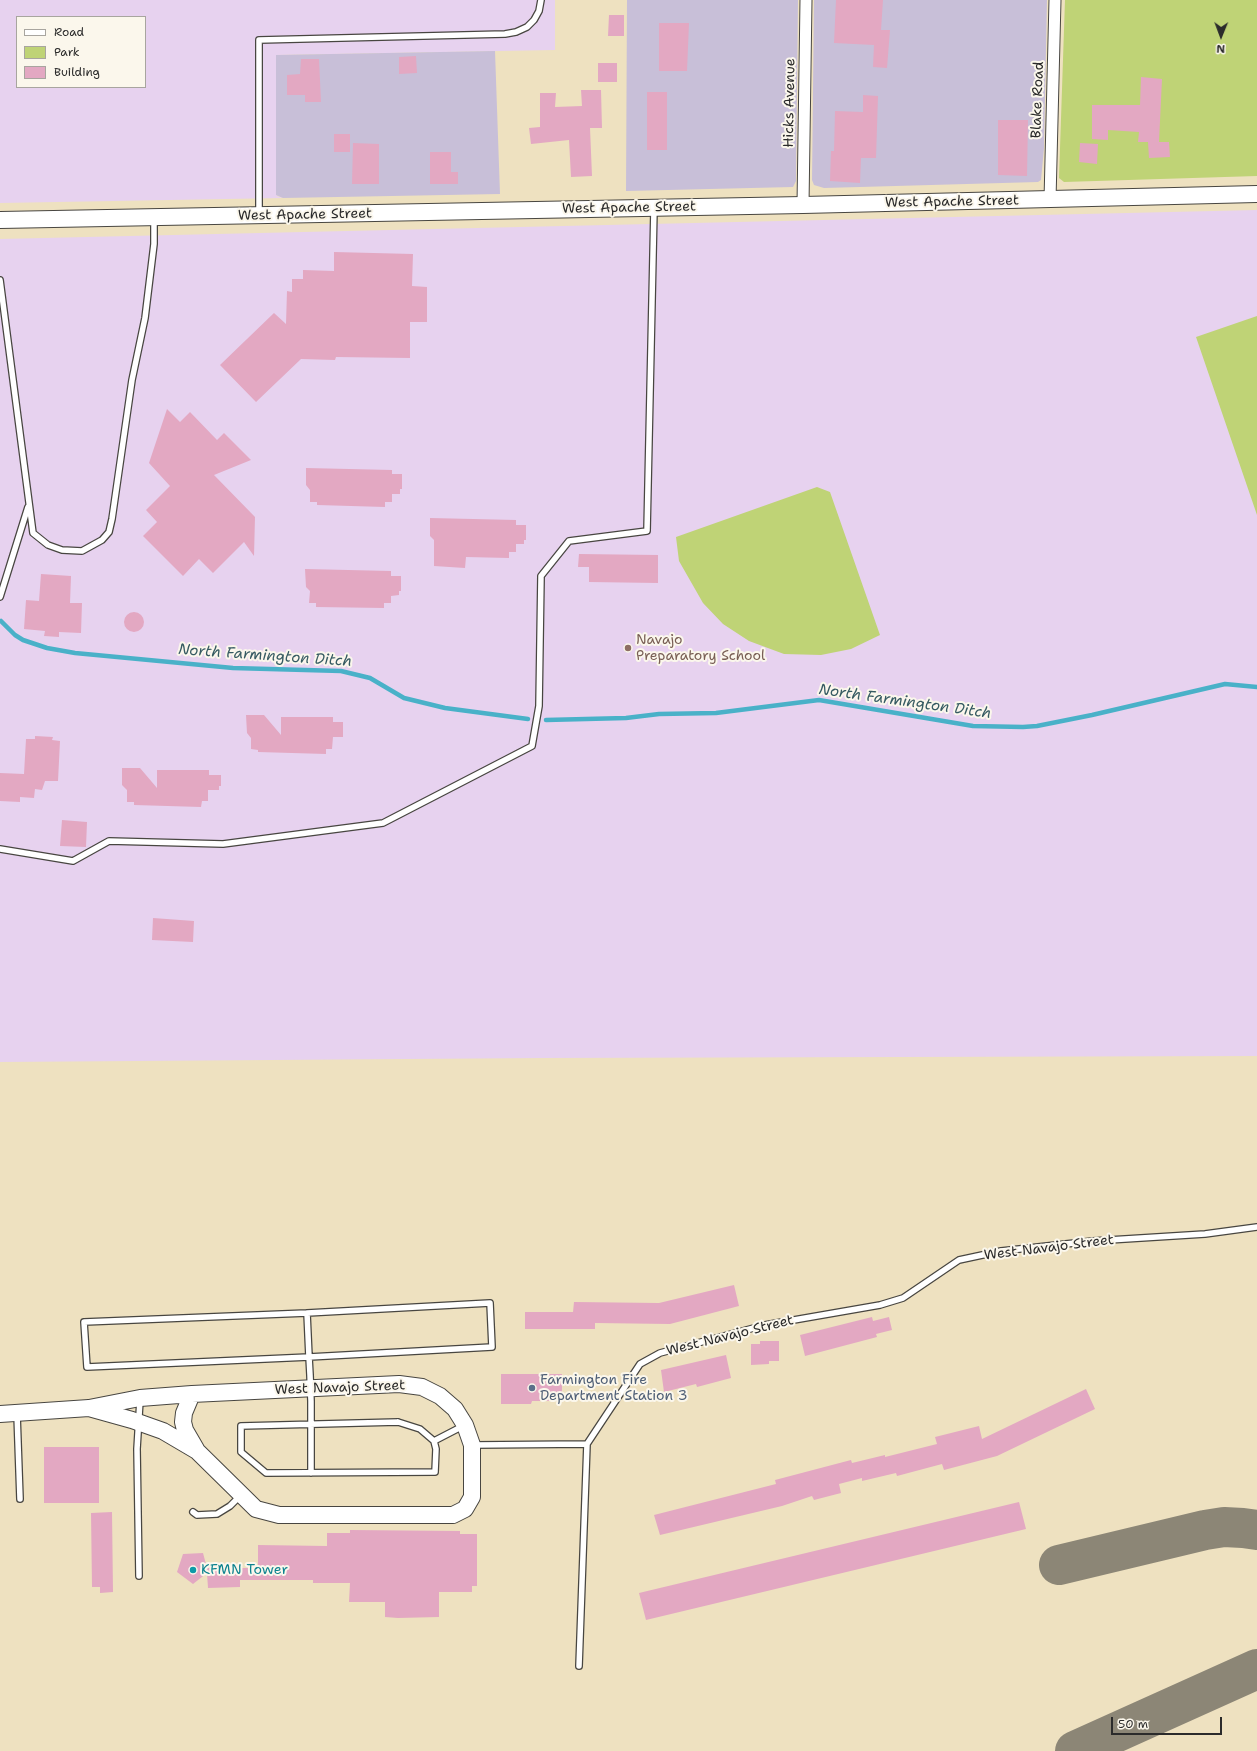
<!DOCTYPE html>
<html>
<head>
<meta charset="utf-8">
<style>
  body { margin:0 }
  #map { position:relative; width:1257px; height:1751px; overflow:hidden; background:#eee1c0; font-family:"Shantell Sans",sans-serif }
  canvas { display:block }
  .legend { position:absolute; left:16px; top:16px; width:130px; height:72px; box-sizing:border-box; background:#fbf7ec; border:1px solid #a8a59f; margin:0; padding:5px 7px; list-style:none; font-size:12px; color:#2b2b2b }
  .legend li { display:flex; align-items:center; gap:8px; height:20px }
  .legend b { width:20px; border:1px solid #a8a59f }
  .north { position:absolute; left:1201px; top:16px; width:40px; height:40px; -webkit-text-stroke:3px #fbf7ec; paint-order:stroke; rotate:181deg; font-size:11px; font-weight:700; line-height:16px; text-align:center; color:#2b2b2b }
  .north::after { content:''; display:block; margin:auto; width:14px; height:18px; background:#2b2b2b; clip-path:polygon(50% 0,100% 100%,50% 72%,0 100%) }
  .scale { position:absolute; left:1111px; top:1717px; width:111px; height:18px; box-sizing:border-box; border:2px solid #2b2b2b; border-top:0; padding-left:5px; font-size:12px; line-height:14px; white-space:nowrap; color:#2b2b2b; -webkit-text-stroke:3px #fbf7ec; paint-order:stroke }
</style>
</head>
<body>
<div id="map">
<canvas width="1257" height="1751"></canvas>
<ul class="legend">
<li><b style="height:5px;background:#fff"></b>Road</li>
<li><b style="height:11px;background:#bfd376"></b>Park</li>
<li><b style="height:11px;background:#e3a8c2"></b>Building</li>
</ul>
<div class="north">N</div>
<div class="scale">50 m</div>
</div>
<script>
const ctx = document.querySelector('canvas').getContext('2d');
ctx.lineJoin = 'round';
function paint(path, color) {
  ctx.fillStyle = color;
  ctx.fill(path, 'evenodd');
}
function shape(rows) {
  const path = new Path2D();
  for (const r of rows) {
    if (r.length === 3) {
      path.moveTo(r[0] + r[2], r[1]);
      path.arc(r[0], r[1], r[2], 0, 2 * Math.PI);
      continue;
    }
    path.moveTo(r[0], r[1]);
    for (let i = 2; i < r.length; i += 2) path.lineTo(r[i], r[i + 1]);
  }
  return path;
}
function stroke(path, color, width, dash) {
  ctx.strokeStyle = color;
  ctx.lineWidth = width;
  ctx.lineCap = dash ? 'butt' : 'round';
  ctx.setLineDash(dash || []);
  ctx.stroke(path);
}
function label(font, color, halo, rows, align = 'center') {
  ctx.font = font + ' "Shantell Sans",sans-serif';
  ctx.lineWidth = 4;
  ctx.setLineDash([]);
  ctx.textBaseline = 'middle';
  ctx.strokeStyle = halo;
  ctx.fillStyle = color;
  for (const [text, x, y, turn = 0] of rows) {
    ctx.save();
    ctx.translate(x, y);
    ctx.rotate((+turn || 0) * Math.PI / 180);
    ctx.textAlign = isNaN(turn) ? turn : align;
    if (halo) ctx.strokeText(text, 0, 0);
    ctx.fillText(text, 0, 0);
    ctx.restore();
  }
}
const built = shape([
  [0,0,555,0,555,50,277,55,277,196,283,198,0,203],
  [17,17,145,17,145,87,17,87],
  [1257,210,1257,1056,542,1058,0,1062,0,239]
]);
const industrial = shape([
  [627,0,798,0,796,181,793,187,626,191],
  [814,0,1047,0,1044,148,1041,180,1038,182,824,188,814,185,812,180],
  [495,51,500,194,283,198,276,195,276,55]
]);
const green = shape([
  [1065,0,1257,0,1257,176,1064,182,1059,178],
  [1257,316,1257,515,1196,337],
  [817,487,830,492,880,635,851,649,821,655,784,654,749,641,723,624,703,603,679,561,676,537]
]);
const stream = shape([
  [1,621,15,635,23,640,47,648,75,653,233,668,341,671,370,678,404,698,445,708,528,719],
  [546,720,626,718,659,714,716,713,819,700,973,726,1023,727,1037,726,1092,715,1225,684,1257,687]
]);
const taxiway = shape([
  [1059,1565,1205,1530,1224,1527,1243,1528,1257,1530],
  [1075,1751,1257,1669]
]);
const building = shape([
  [836,0,883,0,881,30,890,30,887,68,873,67,874,45,834,43],
  [609,15,624,15,624,36,608,36],
  [659,23,689,23,687,71,659,71],
  [416,56,417,73,399,74,399,57],
  [301,59,319,59,321,102,305,102,305,95,287,95,287,75,300,74],
  [598,63,617,63,617,82,598,82],
  [1141,77,1162,79,1159,142,1169,142,1170,157,1149,158,1148,142,1138,142,1139,132,1108,130,1108,140,1092,139,1092,105,1140,105],
  [581,90,601,90,602,128,590,128,592,176,571,177,569,140,531,144,529,128,540,127,540,93,556,93,555,107,582,106],
  [647,92,667,92,667,150,647,150],
  [863,95,878,96,876,158,861,158,860,183,830,181,831,151,834,151,835,111,863,112],
  [998,120,1028,120,1027,176,998,175],
  [334,134,350,134,350,152,334,152],
  [353,143,379,144,379,184,352,184],
  [1080,143,1098,144,1097,164,1079,162],
  [430,152,451,152,451,172,458,172,458,184,430,184],
  [334,252,413,254,412,286,427,287,427,322,410,322,410,358,336,357,335,360,301,359,256,402,220,365,274,313,286,324,287,291,292,292,292,279,303,279,303,270,334,271],
  [167,409,180,422,190,412,217,440,224,433,251,460,214,475,255,517,254,556,244,542,213,573,199,559,183,576,143,536,157,522,146,510,170,486,149,463],
  [306,468,392,470,392,474,402,474,402,489,400,489,400,494,392,494,392,502,385,502,385,507,317,505,317,502,310,502,310,490,306,485],
  [430,518,516,520,516,525,526,525,526,540,524,540,524,544,516,544,516,552,509,552,509,558,466,557,465,568,434,566,434,540,430,536],
  [579,554,658,555,658,583,589,582,589,567,578,567],
  [305,569,391,571,391,576,401,576,401,591,399,591,399,595,391,596,391,603,384,603,384,608,316,607,316,603,309,603,310,591,306,587],
  [41,574,71,576,70,603,82,603,81,633,59,632,59,637,44,636,45,631,24,629,26,600,39,601],
  [134,622,10],
  [246,715,264,715,281,735,281,717,333,717,333,722,343,722,343,737,333,737,332,749,326,749,326,754,258,752,258,750,251,749,251,738,247,733],
  [35,736,53,737,52,740,60,741,58,781,45,781,42,790,35,789,34,798,20,797,20,802,0,801,0,773,24,774,26,739,35,739],
  [122,768,140,768,157,788,157,770,209,770,209,775,221,775,221,786,219,786,219,790,208,790,208,801,202,801,201,807,134,805,134,802,127,802,127,790,122,785],
  [62,820,87,822,86,847,60,846],
  [153,918,194,921,193,942,152,940],
  [734,1285,739,1306,670,1324,595,1323,595,1329,525,1329,525,1312,573,1312,574,1302,659,1303],
  [872,1317,873,1321,889,1317,892,1330,876,1334,877,1337,805,1356,800,1335],
  [760,1341,779,1341,779,1361,769,1361,769,1364,751,1365,751,1344,760,1344],
  [726,1355,731,1378,697,1387,696,1384,664,1392,661,1370],
  [501,1374,562,1374,562,1401,532,1401,531,1404,501,1404],
  [1086,1389,1095,1409,997,1456,944,1470,942,1464,897,1476,896,1473,862,1481,862,1478,839,1484,841,1493,814,1500,812,1496,782,1506,660,1535,654,1515,776,1484,775,1480,851,1460,852,1463,885,1455,885,1457,937,1444,935,1437,979,1426,982,1439],
  [44,1447,99,1447,99,1503,44,1503],
  [1019,1502,1026,1529,646,1620,639,1593],
  [112,1512,113,1592,100,1593,100,1587,92,1587,91,1513],
  [350,1530,460,1531,460,1534,477,1534,477,1586,472,1586,472,1592,439,1592,439,1617,398,1618,385,1617,385,1602,349,1602,350,1583,313,1583,313,1580,240,1580,240,1587,208,1588,207,1573,193,1584,177,1572,183,1554,203,1553,207,1568,258,1568,258,1545,327,1546,327,1533,350,1533]
]);
const lane = shape([
  [259,213,259,40,505,34,516,32,527,27,534,20,539,11,541,0],
  [0,280,33,533,48,545,62,550,82,551,102,540,109,532,112,519,132,380,145,318,154,244,154,219],
  [0,597,28,507],
  [0,849,73,861,109,841,223,844,383,823,532,746,539,706,541,576,569,541,647,531,654,209],
  [307,1313,490,1303,492,1347,309,1357,87,1367,84,1322,307,1313,309,1357,310,1375,311,1401,311,1473],
  [17,1414,20,1499],
  [398,1422,420,1429,434,1441,436,1449,435,1472,266,1473,241,1452,241,1426,398,1422],
  [434,1441,463,1426],
  [587,1444,640,1364,660,1353,765,1325,880,1305,903,1298,959,1260,1001,1251,1093,1241,1205,1234,1257,1227],
  [474,1445,587,1444],
  [193,1512,197,1515,217,1514,230,1506,241,1495],
  [139,1576,137,1449,140,1400],
  [579,1666,587,1444]
]);
const street = shape([
  [1050,200,1055,0],
  [803,205,806,0]
]);
const secondary = shape([
  [0,220,803,205,1257,194],
  [192,1394,184,1413,183,1422,185,1430,196,1449],
  [0,1414,89,1408,140,1398,192,1394,399,1384,422,1387,440,1396,455,1409,465,1425,472,1445,472,1497,465,1509,453,1515,279,1515,256,1509,197,1451,163,1431,132,1420,89,1408]
]);
const markers = [
  [628,648,4,"#8d6e63"],
  [532,1388,4,"#5c6f8a"],
  [193,1570,4,"#0f9aa8"]
];
const streetNames = [
  ["Blake Road",1038,100,-88],
  ["Hicks Avenue",790,103,-89],
  ["West Apache Street",952,202,-1],
  ["West Apache Street",629,208,-1],
  ["West Apache Street",305,215,-1],
  ["West Navajo Street",1049,1248,-7],
  ["West Navajo Street",730,1336,-14],
  ["West Navajo Street",340,1388,-2]
];
const educationNames = [
  ["Navajo",636,640],
  ["Preparatory School",636,656]
];
const serviceNames = [
  ["Farmington Fire",540,1380],
  ["Department Station 3",540,1396]
];
const cultureNames = [
  ["KFMN Tower",201,1570]
];
const waterNames = [
  ["North Farmington Ditch",265,656,4],
  ["North Farmington Ditch",905,702,8]
];
paint(built, '#e7d2ef');
paint(industrial, '#c8bfd8');
paint(green, '#bfd376');
stroke(stream, '#49b1c8', 4.5);
stroke(taxiway, '#8c8676', 40);
paint(building, '#e3a8c2');
stroke(lane, '#484641', 8);
stroke(street, '#484641', 13);
stroke(secondary, '#484641', 18);
stroke(lane, '#fff', 5.5);
stroke(street, '#fff', 11);
stroke(secondary, '#fff', 16);
for (const [x, y, r, color] of markers) {
  const dot = new Path2D();
  dot.arc(x, y, r, 0, 2 * Math.PI);
  ctx.fillStyle = color;
  ctx.fill(dot);
  stroke(dot, '#fbf7ec', 1.5);
}
label('14px', '#2b2b2b', '#fbf7ec', streetNames);
label('14px', '#785e54', '#fbf7ec', educationNames, 'left');
label('14px', '#4e5e75', '#fbf7ec', serviceNames, 'left');
label('14px', '#0d838f', '#fbf7ec', cultureNames, 'left');
label('italic 15px', '#365a62', '#fbf7ec', waterNames);
</script>
</body>
</html>
